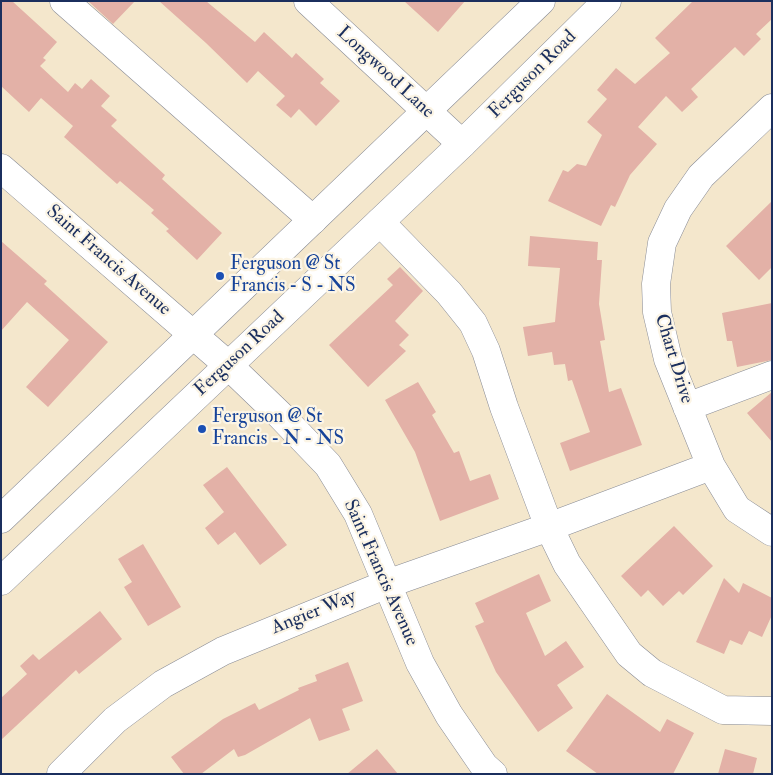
<!DOCTYPE html>
<html>
<head>
<meta charset="utf-8">
<style>
  body { margin:0 }
  #map { position:relative; width:773px; height:775px; overflow:hidden; background:#f4e7cc; font-family:"IM FELL Double Pica",serif }
  canvas { display:block }
  .frame { position:absolute; inset:0; border:2px solid #1b2f5e; pointer-events:none }
</style>
</head>
<body>
<div id="map">
<canvas width="773" height="775"></canvas>
<div class="frame"></div>
</div>
<script>
const ctx = document.querySelector('canvas').getContext('2d');
ctx.lineJoin = 'round';
function paint(path, color) {
  ctx.fillStyle = color;
  ctx.fill(path, 'evenodd');
}
function shape(rows) {
  const path = new Path2D();
  for (const r of rows) {
    path.moveTo(r[0], r[1]);
    for (let i = 2; i < r.length; i += 2) path.lineTo(r[i], r[i + 1]);
  }
  return path;
}
function stroke(path, color, width, dash) {
  ctx.strokeStyle = color;
  ctx.lineWidth = width;
  ctx.lineCap = dash ? 'butt' : 'round';
  ctx.setLineDash(dash || []);
  ctx.stroke(path);
}
function label(font, color, halo, rows, align = 'center') {
  ctx.font = font + ' "IM FELL Double Pica",serif';
  ctx.lineWidth = 4.5;
  ctx.setLineDash([]);
  ctx.textBaseline = 'middle';
  ctx.strokeStyle = halo;
  ctx.fillStyle = color;
  for (const [text, x, y, turn = 0] of rows) {
    ctx.save();
    ctx.translate(x, y);
    ctx.rotate((+turn || 0) * Math.PI / 180);
    ctx.textAlign = isNaN(turn) ? turn : align;
    if (halo) ctx.strokeText(text, 0, 0);
    ctx.fillText(text, 0, 0);
    ctx.restore();
  }
}
const building = shape([
  [1,1,12,1,57,42,43,58,46,60,40,66,68,92,75,83,82,89,91,79,110,96,101,106,117,120,111,126,165,175,162,179,222,233,197,260,166,231,169,229,151,213,154,210,120,181,117,184,64,137,73,126,41,98,29,112,1,86],
  [88,1,135,1,113,24],
  [159,1,206,1,255,42,264,32,292,58,296,53,324,79,320,83,340,101,316,126,299,109,291,118,276,105,285,96,258,71,247,83,206,43],
  [404,1,465,1,438,32],
  [693,1,772,1,772,19,756,34,761,39,744,56,735,47,691,89,698,97,682,112,666,96,638,127,657,144,630,175,615,207,611,205,601,226,548,201,563,170,568,172,577,164,586,166,602,135,587,122,607,99,597,90,616,68,635,84,670,53,655,38],
  [772,201,772,267,759,280,726,246],
  [530,236,598,242,597,260,602,260,599,304,605,340,600,341,609,392,621,388,642,445,570,471,560,443,590,432,572,380,568,381,565,364,554,365,552,352,528,356,523,327,555,322,560,268,528,266],
  [1,241,47,281,44,284,108,342,48,407,26,387,69,340,27,302,1,331],
  [400,267,423,291,395,321,409,335,399,345,406,351,368,387,329,345,393,285,387,279],
  [772,303,772,360,737,367,732,341,727,341,722,313],
  [418,382,436,412,432,415,454,453,459,451,470,481,490,474,499,499,440,521,415,452,385,400],
  [772,392,772,442,747,413],
  [227,467,287,545,260,565,235,532,218,545,205,528,224,512,203,485],
  [674,526,713,566,683,595,679,591,663,606,648,590,641,597,621,576],
  [143,544,181,607,148,626,124,587,132,582,118,559],
  [539,574,551,601,526,613,545,656,566,641,584,667,557,685,573,708,538,732,496,672,475,626,484,622,475,603],
  [724,578,739,593,743,583,772,598,772,615,762,637,749,631,742,645,730,640,724,654,696,642],
  [100,611,122,639,79,674,76,670,1,740,1,698,27,674,20,666,33,654,39,660],
  [348,662,363,701,342,709,350,730,319,741,310,718,245,755,238,757,234,749,201,774,184,774,171,757,223,719,255,703,259,710,299,690,298,688,317,681,315,675],
  [607,694,660,732,667,719,694,733,673,774,598,774,566,751],
  [377,749,398,774,347,774],
  [725,749,757,758,753,774,718,774]
]);
const minor = shape([
  [64,1,313,220],
  [308,1,462,144],
  [772,108,701,176,678,209,662,243,656,284,657,312,668,359,711,466,737,509,772,532],
  [1,168,228,365,280,415,328,465,358,514,420,663,449,715,484,766,493,774],
  [380,222,449,293,473,323,486,351,504,407,549,527,567,564,629,654,652,673,723,710,772,711],
  [687,407,772,375],
  [61,774,115,720,163,684,223,651,387,584,549,527,711,466]
]);
const major = shape([
  [1,519,541,1],
  [1,581,462,144,607,1]
]);
const markers = [
  [220,276,5,"#1a4fb4"],
  [202,429,5,"#1a4fb4"]
];
const streetNames = [
  ["Longwood Lane",385,73,43],
  ["Ferguson Road",533,75,-45],
  ["Saint Francis Avenue",108,261,41],
  ["Ferguson Road",240,354,-43],
  ["Chart Drive",673,359,73],
  ["Saint Francis Avenue",380,573,66],
  ["Angier Way",314,613,-22]
];
const transitNames = [
  ["Ferguson @ St",230,265],
  ["Francis - S - NS",230,287],
  ["Ferguson @ St",212,418],
  ["Francis - N - NS",212,440]
];
paint(building, '#e3b1a7');
stroke(minor, '#888b95', 29);
stroke(major, '#888b95', 29);
stroke(minor, '#fff', 28);
stroke(major, '#fff', 28);
for (const [x, y, r, color] of markers) {
  const dot = new Path2D();
  dot.arc(x, y, r, 0, 2 * Math.PI);
  ctx.fillStyle = color;
  ctx.fill(dot);
  stroke(dot, '#fcf5e5', 2);
}
label('19px', '#1b2f5e', '#fcf5e5', streetNames);
label('19px', '#164399', '#fcf5e5', transitNames, 'left');
</script>
</body>
</html>
